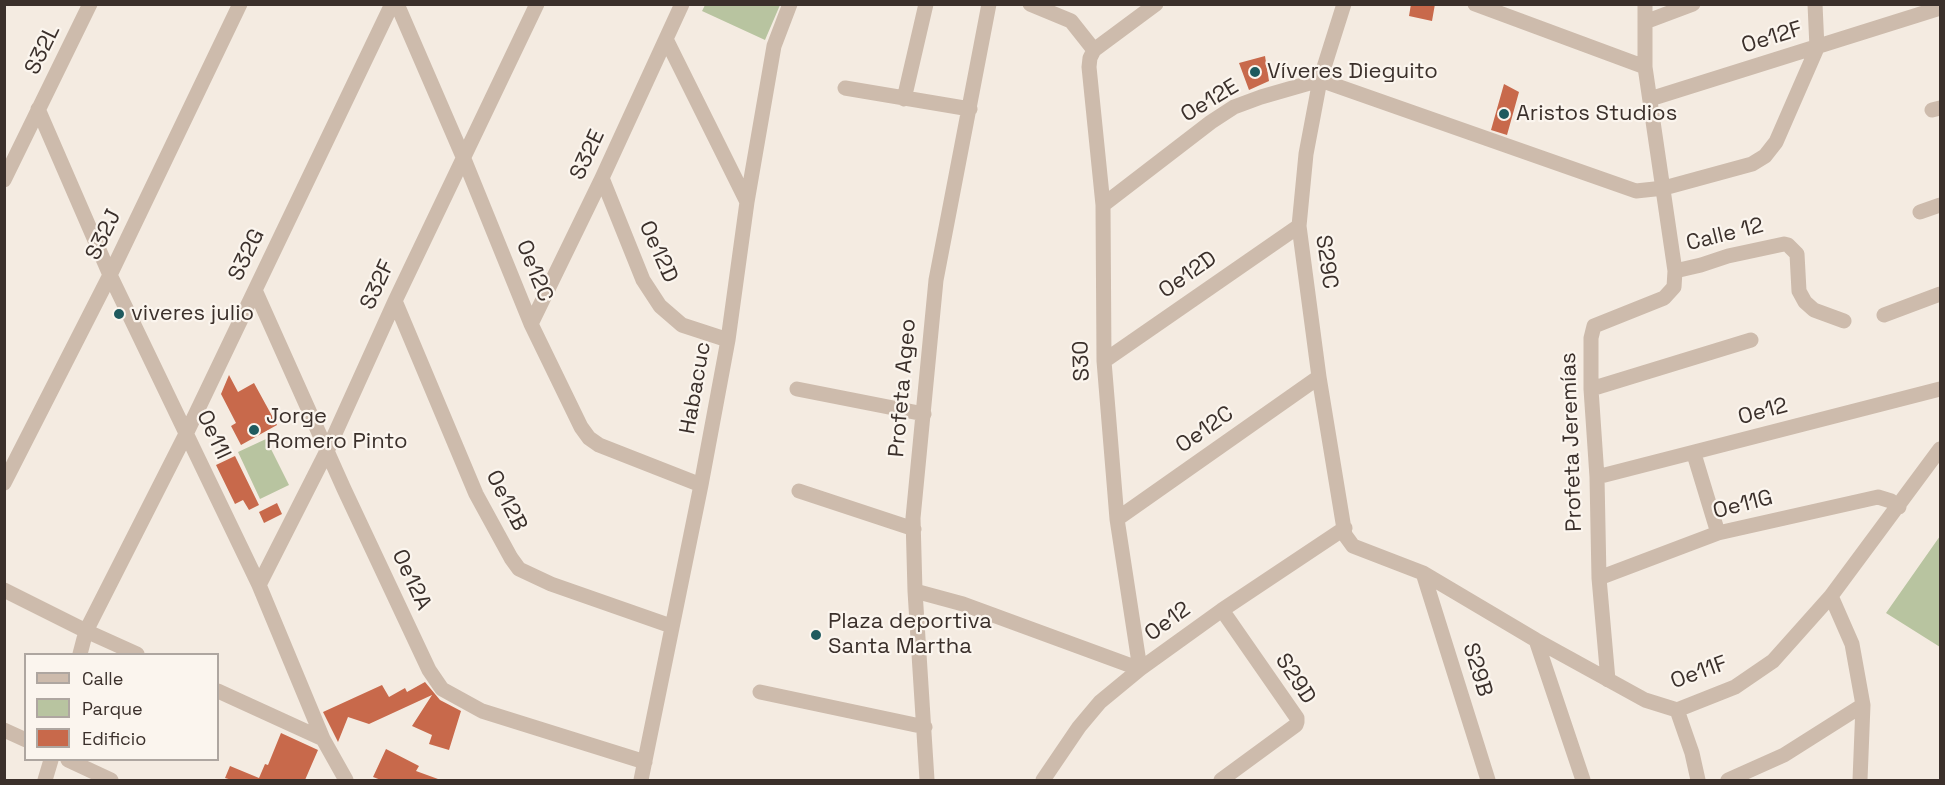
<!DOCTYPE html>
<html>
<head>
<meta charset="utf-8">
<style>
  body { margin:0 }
  #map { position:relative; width:1945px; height:785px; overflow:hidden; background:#f4ebe1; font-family:"Space Grotesk",sans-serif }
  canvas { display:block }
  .frame { position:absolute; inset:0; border:6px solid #3b302b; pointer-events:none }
  .legend { position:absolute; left:24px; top:653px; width:195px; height:108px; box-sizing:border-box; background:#fbf5ee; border:2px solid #aea6a0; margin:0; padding:8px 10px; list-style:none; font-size:18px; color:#3b302b }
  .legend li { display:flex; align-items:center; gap:12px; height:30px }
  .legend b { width:30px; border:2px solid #aea6a0 }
</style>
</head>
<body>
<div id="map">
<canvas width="1945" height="785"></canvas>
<div class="frame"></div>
<ul class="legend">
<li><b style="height:8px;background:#cdbbac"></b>Calle</li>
<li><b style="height:16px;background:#b8c4a0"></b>Parque</li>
<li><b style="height:16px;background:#c8694b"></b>Edificio</li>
</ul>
</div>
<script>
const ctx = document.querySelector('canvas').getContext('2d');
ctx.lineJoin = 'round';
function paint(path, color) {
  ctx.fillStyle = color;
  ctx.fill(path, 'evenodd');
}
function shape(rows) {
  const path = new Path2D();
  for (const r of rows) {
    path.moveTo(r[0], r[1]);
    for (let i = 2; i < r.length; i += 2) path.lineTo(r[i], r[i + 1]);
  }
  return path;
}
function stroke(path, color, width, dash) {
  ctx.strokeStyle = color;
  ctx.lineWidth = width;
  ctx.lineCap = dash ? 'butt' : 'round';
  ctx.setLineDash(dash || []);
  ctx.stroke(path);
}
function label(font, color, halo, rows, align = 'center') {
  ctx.font = font + ' "Space Grotesk",sans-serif';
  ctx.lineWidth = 4.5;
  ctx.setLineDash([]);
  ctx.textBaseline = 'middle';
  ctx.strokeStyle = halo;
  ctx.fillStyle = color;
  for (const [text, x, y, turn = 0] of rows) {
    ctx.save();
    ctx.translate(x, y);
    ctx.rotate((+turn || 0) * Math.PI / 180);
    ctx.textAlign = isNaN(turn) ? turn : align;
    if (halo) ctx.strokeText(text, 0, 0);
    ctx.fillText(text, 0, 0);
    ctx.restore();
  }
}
const green = shape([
  [705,5,705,4,780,5,765,40,702,11],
  [266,439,289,485,260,499,238,452],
  [1940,536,1940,647,1886,613]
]);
const building = shape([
  [1411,4,1435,4,1432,21,1409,16],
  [1265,56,1269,81,1249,90,1239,63],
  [1504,84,1519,92,1507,135,1491,130],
  [229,375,238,392,254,383,277,425,241,445,231,426,236,423,221,394],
  [235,456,259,505,249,510,243,500,235,504,216,465],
  [277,503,282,514,264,523,259,512],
  [425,682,440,700,461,711,449,750,429,744,432,735,412,726,432,695,369,724,348,717,338,742,323,712,382,685,389,697,405,688,407,692],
  [281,733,318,750,305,780,232,780,225,778,230,766,259,778,265,764,268,765],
  [386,749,419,766,416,771,438,779,438,780,381,780,373,777]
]);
const minor = shape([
  [397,4,464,159,531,324,581,427,589,438,599,445,701,485],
  [1030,4,1071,21,1094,50],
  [1344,4,1320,80,1306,154,1299,226,1319,377,1345,535,1353,546,1423,573,1536,640,1645,700,1677,710,1735,687,1773,661,1831,596,1940,449],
  [1475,4,1645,67],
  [1645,22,1693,4],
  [666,39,747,202],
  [845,88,970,109],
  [904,99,926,4],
  [1650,99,1940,8],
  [38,109,110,275,259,585,323,739,346,780],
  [1932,110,1940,108],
  [602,178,643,280,660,306,682,325,728,340],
  [4,180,90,4],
  [1103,205,1211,122,1234,107,1261,97,1320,80,1636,191,1664,188,1752,164,1765,156,1776,142,1817,48,1815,4],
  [1920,212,1940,205],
  [1675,271,1701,265,1728,256,1784,244,1788,245,1797,254,1799,291,1805,302,1814,310,1844,321],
  [255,290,344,489,429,670,442,689,482,711,645,762],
  [395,301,476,494,511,558,519,569,551,584,671,626],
  [1884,315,1940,294],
  [531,324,602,178,682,4],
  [1104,361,1299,226],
  [797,389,924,414],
  [1591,389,1751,340],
  [1694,454,1718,533],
  [1597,477,1940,389],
  [4,483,110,275,240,4],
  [799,491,914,529],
  [1117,519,1319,377],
  [1423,573,1488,780],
  [1599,578,1718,533,1878,497,1891,501,1899,507],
  [259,585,328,449,395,301,537,4],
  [4,590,86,631,137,654],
  [915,591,963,604,1140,669,1117,519,1104,361,1103,205,1089,67,1090,58,1094,50,1156,4],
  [1831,596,1852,644,1863,705,1860,780],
  [1536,640,1583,780],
  [80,654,86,631,187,432,392,4],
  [1608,680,1599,578,1597,477,1591,389,1591,338,1594,326,1664,298,1674,287,1675,271,1645,67,1645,4],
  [218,691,323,739],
  [760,692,925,727],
  [1677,710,1692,753,1698,780],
  [4,730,26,740],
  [68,760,111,780],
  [45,780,51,760],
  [641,780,701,485,728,340,747,202,774,46,790,4],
  [927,780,915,591,913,518,936,280,989,4],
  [1043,780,1079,727,1100,702,1140,669,1222,610,1345,528],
  [1221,780,1296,725,1297,722,1297,718,1222,610],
  [1728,780,1784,755,1863,705]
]);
const markers = [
  [1255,72,6,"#1f5a5e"],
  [1504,114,6,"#1f5a5e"],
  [119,314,6,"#1f5a5e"],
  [254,430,6,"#1f5a5e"],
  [816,635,6,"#1f5a5e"]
];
const streetNames = [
  ["Oe12F",1772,38,-17],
  ["S32L",43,50,-64],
  ["Oe12E",1210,101,-31],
  ["S32E",588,155,-65],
  ["S32J",104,235,-64],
  ["Calle 12",1725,235,-14],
  ["Oe12D",658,252,66],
  ["S32G",247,255,-64],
  ["S29C",1326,262,82],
  ["Oe12C",534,271,68],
  ["Oe12D",1188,275,-35],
  ["S32F",378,285,-65],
  ["S30",1082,361,-92],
  ["Habacuc",696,388,-80],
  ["Profeta Ageo",903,388,-85],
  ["Oe12",1763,412,-15],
  ["Oe12C",1205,430,-35],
  ["Oe11l",213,435,65],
  ["Profeta Jeremías",1572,442,-92],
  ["Oe12B",506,501,63],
  ["Oe11G",1743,505,-14],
  ["Oe12A",411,580,65],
  ["Oe12",1168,622,-36],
  ["S29B",1477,670,73],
  ["Oe11F",1699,673,-20],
  ["S29D",1295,679,57]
];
const poiNames = [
  ["Víveres Dieguito",1267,72],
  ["Aristos Studios",1516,114],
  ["viveres julio",131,314],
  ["Jorge",266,417],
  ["Romero Pinto",266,442],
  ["Plaza deportiva",828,622],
  ["Santa Martha",828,647]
];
paint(green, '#b8c4a0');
paint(building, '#c8694b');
stroke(minor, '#cdbbac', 15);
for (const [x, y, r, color] of markers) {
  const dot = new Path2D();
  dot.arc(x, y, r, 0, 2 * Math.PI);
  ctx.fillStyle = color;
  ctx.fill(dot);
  stroke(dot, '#fbf5ee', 2);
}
label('22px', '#3b302b', '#fbf5ee', streetNames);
label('22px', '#3b302b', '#fbf5ee', poiNames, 'left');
</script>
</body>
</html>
